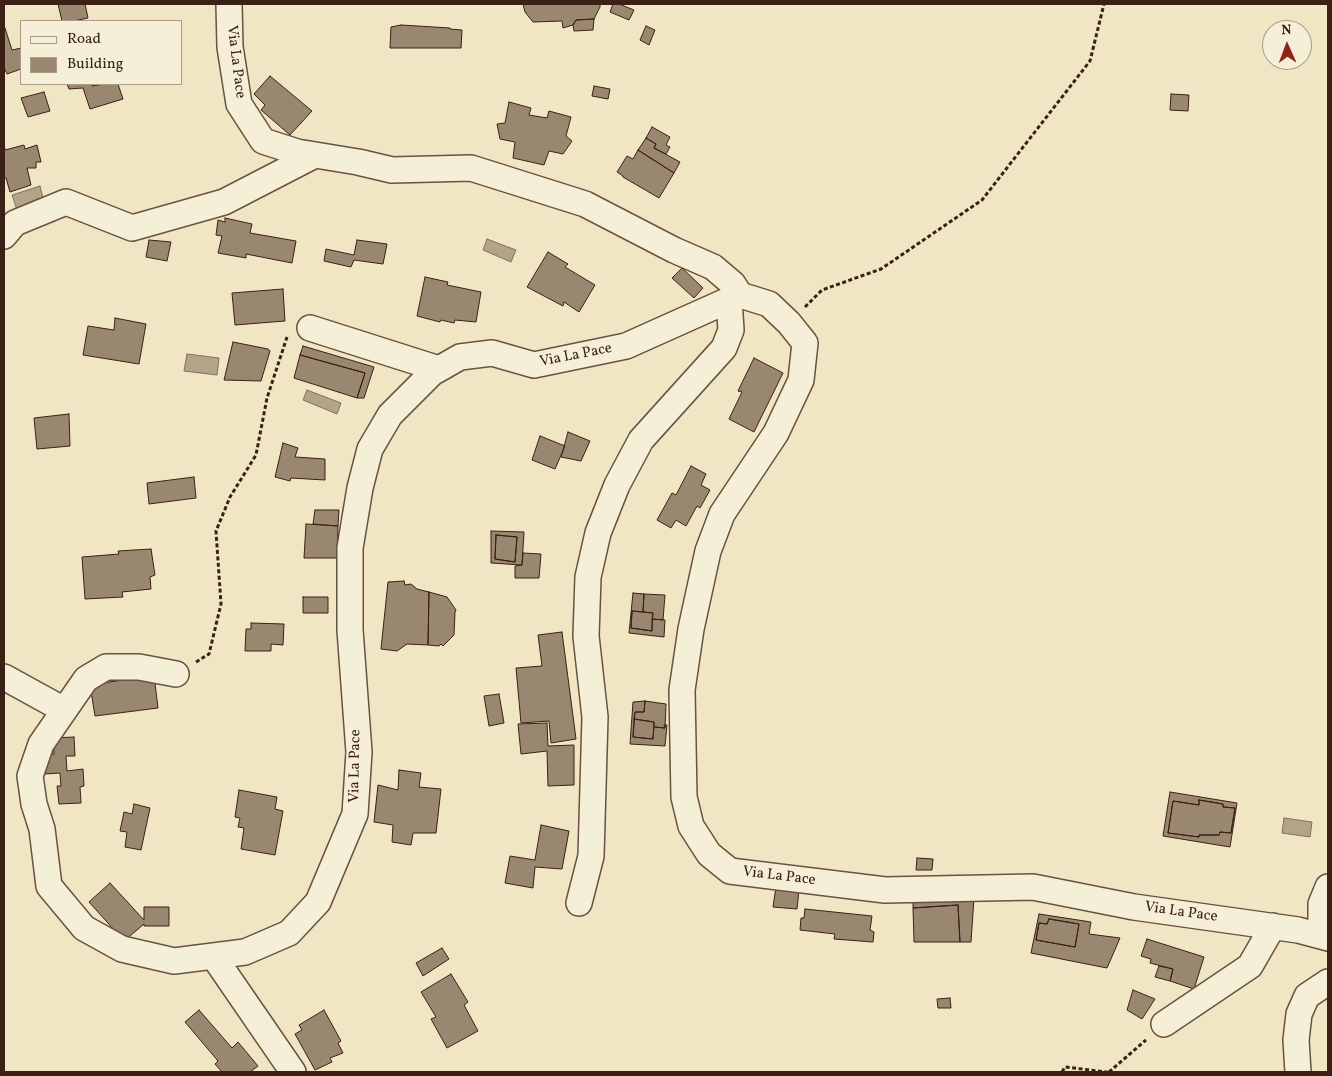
<!DOCTYPE html>
<html>
<head>
<meta charset="utf-8">
<style>
  body { margin:0 }
  #map { position:relative; width:1332px; height:1076px; overflow:hidden; background:#f1e6c3; font-family:Vollkorn,serif }
  canvas { display:block }
  .frame { position:absolute; inset:0; border:5px solid #3b2016; pointer-events:none }
  .legend { position:absolute; left:20px; top:20px; width:162px; height:65px; box-sizing:border-box; background:#f6efd8; border:1px solid #ab9c8a; margin:0; padding:6px 9px; list-style:none; font-size:15px; color:#3b2016 }
  .legend li { display:flex; align-items:center; gap:10px; height:25px }
  .legend b { width:25px; border:1px solid #ab9c8a }
  .north { position:absolute; left:1262px; top:20px; width:50px; height:50px; box-sizing:border-box; background:#f6efd8; border:1px solid #ab9c8a; border-radius:50%; rotate:358deg; font-size:14px; font-weight:700; line-height:20px; text-align:center; color:#3b2016 }
  .north::after { content:''; display:block; margin:auto; width:18px; height:22px; background:#8f2418; clip-path:polygon(50% 0,100% 100%,50% 72%,0 100%) }
</style>
</head>
<body>
<div id="map">
<canvas width="1332" height="1076"></canvas>
<div class="frame"></div>
<ul class="legend">
<li><b style="height:6px;background:#f6efd8"></b>Road</li>
<li><b style="height:14px;background:#9a8770"></b>Building</li>
</ul>
<div class="north">N</div>
</div>
<script>
const ctx = document.querySelector('canvas').getContext('2d');
ctx.lineJoin = 'round';
function paint(path, color) {
  ctx.fillStyle = color;
  ctx.fill(path, 'evenodd');
}
function shape(rows) {
  const path = new Path2D();
  for (const r of rows) {
    path.moveTo(r[0], r[1]);
    for (let i = 2; i < r.length; i += 2) path.lineTo(r[i], r[i + 1]);
  }
  return path;
}
function stroke(path, color, width, dash) {
  ctx.strokeStyle = color;
  ctx.lineWidth = width;
  ctx.lineCap = dash ? 'butt' : 'round';
  ctx.setLineDash(dash || []);
  ctx.stroke(path);
}
function label(font, color, halo, rows, align = 'center') {
  ctx.font = font + ' Vollkorn,serif';
  ctx.lineWidth = 4;
  ctx.setLineDash([]);
  ctx.textBaseline = 'middle';
  ctx.strokeStyle = halo;
  ctx.fillStyle = color;
  for (const [text, x, y, turn = 0] of rows) {
    ctx.save();
    ctx.translate(x, y);
    ctx.rotate((+turn || 0) * Math.PI / 180);
    ctx.textAlign = isNaN(turn) ? turn : align;
    if (halo) ctx.strokeText(text, 0, 0);
    ctx.fillText(text, 0, 0);
    ctx.restore();
  }
}
const water = shape([
  [40,186,44,202,17,210,12,195,40,186],
  [487,239,516,250,511,262,483,250,487,239],
  [187,354,219,358,217,375,184,371,187,354],
  [307,390,341,403,337,414,303,400,307,390],
  [1284,818,1312,822,1310,837,1282,833,1284,818]
]);
const building = shape([
  [58,4,85,4,88,18,74,21,62,21,58,4],
  [523,4,600,4,600,7,594,19,576,20,573,25,563,28,562,21,533,22,525,12,523,4],
  [613,4,619,4,634,10,629,20,610,12,613,4],
  [594,19,593,30,574,31,573,25,576,20,594,19],
  [4,25,12,50,21,48,21,69,7,74,4,67,4,25],
  [401,25,450,28,450,29,462,30,461,48,390,48,391,27,401,25],
  [646,26,655,30,649,45,640,40,646,26],
  [270,76,312,111,290,135,261,110,265,105,254,94,270,76],
  [67,84,92,84,92,86,104,84,118,84,123,99,90,109,83,88,69,89,67,84],
  [594,86,610,89,608,99,592,96,594,86],
  [44,92,50,111,28,117,21,98,44,92],
  [1171,94,1189,95,1188,111,1170,110,1171,94],
  [509,102,531,108,529,115,547,118,549,111,571,117,566,136,572,141,563,154,549,151,544,165,513,158,515,142,500,139,497,124,505,123,509,102],
  [652,127,670,137,666,145,670,147,666,154,654,148,656,144,646,138,652,127],
  [646,138,656,144,654,148,680,162,674,173,638,150,646,138],
  [4,143,5,150,24,145,25,149,37,145,41,162,36,162,36,168,27,168,31,185,10,192,6,178,4,178,4,143],
  [638,150,674,173,659,198,623,177,623,176,617,172,627,156,633,159,638,150],
  [225,218,252,224,250,233,296,241,292,263,246,254,246,258,218,253,222,236,216,235,218,220,225,222,225,218],
  [149,240,171,242,167,261,146,257,149,240],
  [357,240,387,244,383,264,354,260,351,267,324,261,326,249,354,255,357,240],
  [548,252,568,264,565,267,595,285,579,312,564,302,563,306,527,287,548,252],
  [682,268,703,288,694,298,672,278,682,268],
  [425,277,448,282,447,285,481,292,476,322,455,320,454,323,441,320,440,322,417,316,425,277],
  [283,289,285,321,235,325,232,293,283,289],
  [115,318,146,324,139,364,83,355,88,326,114,330,115,318],
  [233,342,268,349,270,351,261,381,224,380,233,342],
  [303,346,374,367,364,398,357,398,365,373,300,355,303,346],
  [300,355,365,373,357,398,294,378,300,355],
  [754,358,783,373,754,432,729,419,742,392,738,391,754,358],
  [69,414,70,446,37,449,34,418,69,414],
  [568,432,590,441,581,461,561,457,568,432],
  [540,436,565,446,555,469,532,460,540,436],
  [283,443,298,448,295,457,325,459,325,480,291,478,290,481,275,477,283,443],
  [691,466,706,474,701,485,710,490,700,508,697,506,686,526,676,520,671,528,657,520,672,493,676,495,691,466],
  [194,477,196,498,149,504,147,483,194,477],
  [315,510,339,510,338,526,313,524,315,510],
  [306,524,338,526,337,558,304,558,306,524],
  [491,531,524,532,522,565,491,563,491,531],
  [496,535,517,537,515,562,495,559,496,535],
  [496,535,517,537,515,562,495,559,496,535],
  [151,549,155,575,150,577,151,589,122,592,123,597,85,599,82,557,119,554,118,551,151,549],
  [523,553,541,554,539,578,515,578,515,566,522,565,523,553],
  [404,581,405,585,411,584,417,589,429,592,428,645,407,644,397,651,381,649,388,582,404,581],
  [429,592,447,597,456,610,455,612,454,635,443,646,441,644,439,646,428,645,429,592],
  [633,593,644,594,643,612,632,611,631,628,652,631,652,619,665,620,664,637,629,633,633,593],
  [644,594,665,595,663,620,652,619,653,613,643,612,644,594],
  [303,597,328,597,328,613,303,613,303,597],
  [632,611,653,613,652,631,631,628,632,611],
  [251,623,284,624,283,645,271,644,271,651,245,651,246,629,251,629,251,623],
  [562,632,576,739,551,743,549,721,521,723,516,668,542,666,538,635,562,632],
  [154,675,158,708,95,716,90,685,154,675],
  [499,694,504,723,489,726,484,696,499,694],
  [645,701,644,712,635,712,633,737,653,739,654,727,665,728,664,725,667,725,665,746,630,744,633,702,645,701],
  [645,701,666,704,665,728,654,727,654,722,634,719,635,712,644,712,645,701],
  [634,719,654,722,653,739,633,737,634,719],
  [547,723,548,746,574,745,574,785,548,786,547,751,521,754,518,724,547,723],
  [74,737,75,756,66,756,67,771,83,769,84,786,80,787,81,803,59,804,57,786,61,786,60,773,45,774,44,755,54,754,53,738,74,737],
  [399,770,421,773,419,787,441,789,436,833,413,833,411,845,392,842,393,825,374,822,378,785,398,790,399,770],
  [239,790,277,797,275,809,283,811,275,855,241,849,244,828,238,827,240,818,235,817,239,790],
  [1170,792,1237,803,1230,847,1163,836,1170,792],
  [1199,800,1223,804,1223,807,1235,808,1231,833,1220,832,1219,835,1199,835,1199,837,1168,833,1173,801,1199,805,1199,800],
  [1199,800,1223,804,1223,807,1235,808,1231,833,1220,832,1219,835,1199,835,1199,837,1168,833,1173,801,1199,805,1199,800],
  [134,804,150,808,141,850,125,847,127,832,120,831,124,812,132,814,134,804],
  [541,825,569,831,562,869,535,867,533,888,505,883,510,856,535,860,541,825],
  [917,858,933,859,932,870,916,870,917,858],
  [110,883,144,920,144,907,169,907,169,926,144,926,144,924,124,941,89,902,110,883],
  [776,887,799,890,797,909,773,907,776,887],
  [974,898,971,942,960,942,958,905,913,908,913,899,974,898],
  [958,905,960,942,914,942,913,908,958,905],
  [805,909,872,916,870,930,874,932,873,942,834,939,835,934,800,930,801,918,804,918,805,909],
  [1039,914,1091,922,1089,934,1120,938,1107,968,1031,953,1039,914],
  [1049,919,1079,924,1075,947,1036,940,1039,923,1047,924,1049,919],
  [1049,919,1079,924,1075,947,1036,940,1039,923,1047,924,1049,919],
  [1147,939,1204,957,1194,989,1170,981,1173,969,1150,963,1151,959,1141,956,1147,939],
  [442,948,449,959,423,976,416,963,442,948],
  [1159,966,1173,969,1170,981,1155,977,1159,966],
  [451,974,468,1002,464,1005,478,1031,447,1048,431,1019,436,1017,421,992,451,974],
  [1133,990,1155,999,1142,1019,1127,1010,1133,990],
  [950,998,951,1008,938,1008,937,999,950,998],
  [199,1010,232,1048,238,1042,258,1066,250,1072,222,1072,215,1064,218,1061,185,1022,199,1010],
  [324,1010,341,1041,338,1043,343,1053,330,1058,332,1062,315,1070,295,1034,302,1030,299,1025,324,1010]
]);
const path = shape([
  [805,307,822,290,881,269,982,200,1090,61,1104,4],
  [196,662,209,654,221,604,216,531,230,497,256,455,267,398,287,337],
  [1062,1072,1065,1067,1107,1072],
  [1109,1072,1146,1040]
]);
const minor = shape([
  [229,4,230,47,239,104,263,141,297,152,358,162,392,170,471,168,585,204,674,250,713,267,733,284,740,295,769,304,789,323,805,343,801,380,776,433,722,514,708,551,691,629,682,690,684,797,691,826,709,854,730,871,885,890,1033,887,1134,907,1298,930,1328,938],
  [4,236,15,223,66,202,132,228,224,202,315,155],
  [310,328,439,369],
  [176,674,139,667,106,667,86,679,41,744,30,776,34,804,42,829,49,886,84,928,122,949,174,961,245,952,289,933,318,902,355,814,359,752,350,630,350,548,360,488,370,449,390,415,432,373,460,357,492,353,534,365,626,346,740,295],
  [4,677,64,710],
  [579,903,591,856,595,717,586,636,588,577,598,533,617,485,641,440,724,348,731,330,729,299],
  [1324,936,1321,924,1321,904,1328,887],
  [214,957,293,1072],
  [1164,1024,1250,966,1273,926],
  [1298,1072,1296,1040,1299,1014,1307,996,1328,982]
]);
const streetNames = [
  ["Via La Pace",235,62,83],
  ["Via La Pace",576,356,-11],
  ["Via La Pace",356,766,-89],
  ["Via La Pace",779,877,7],
  ["Via La Pace",1181,913,8]
];
paint(water, '#b3a388');
stroke(water, '#836f5a', 1);
paint(building, '#9a8770');
stroke(building, '#3b2016', 1);
stroke(minor, '#685241', 28);
stroke(path, '#3b2016', 3, [4, 2.5]);
stroke(minor, '#f6efd8', 25);
label('15px', '#3b2016', '#f6efd8', streetNames);
</script>
</body>
</html>
